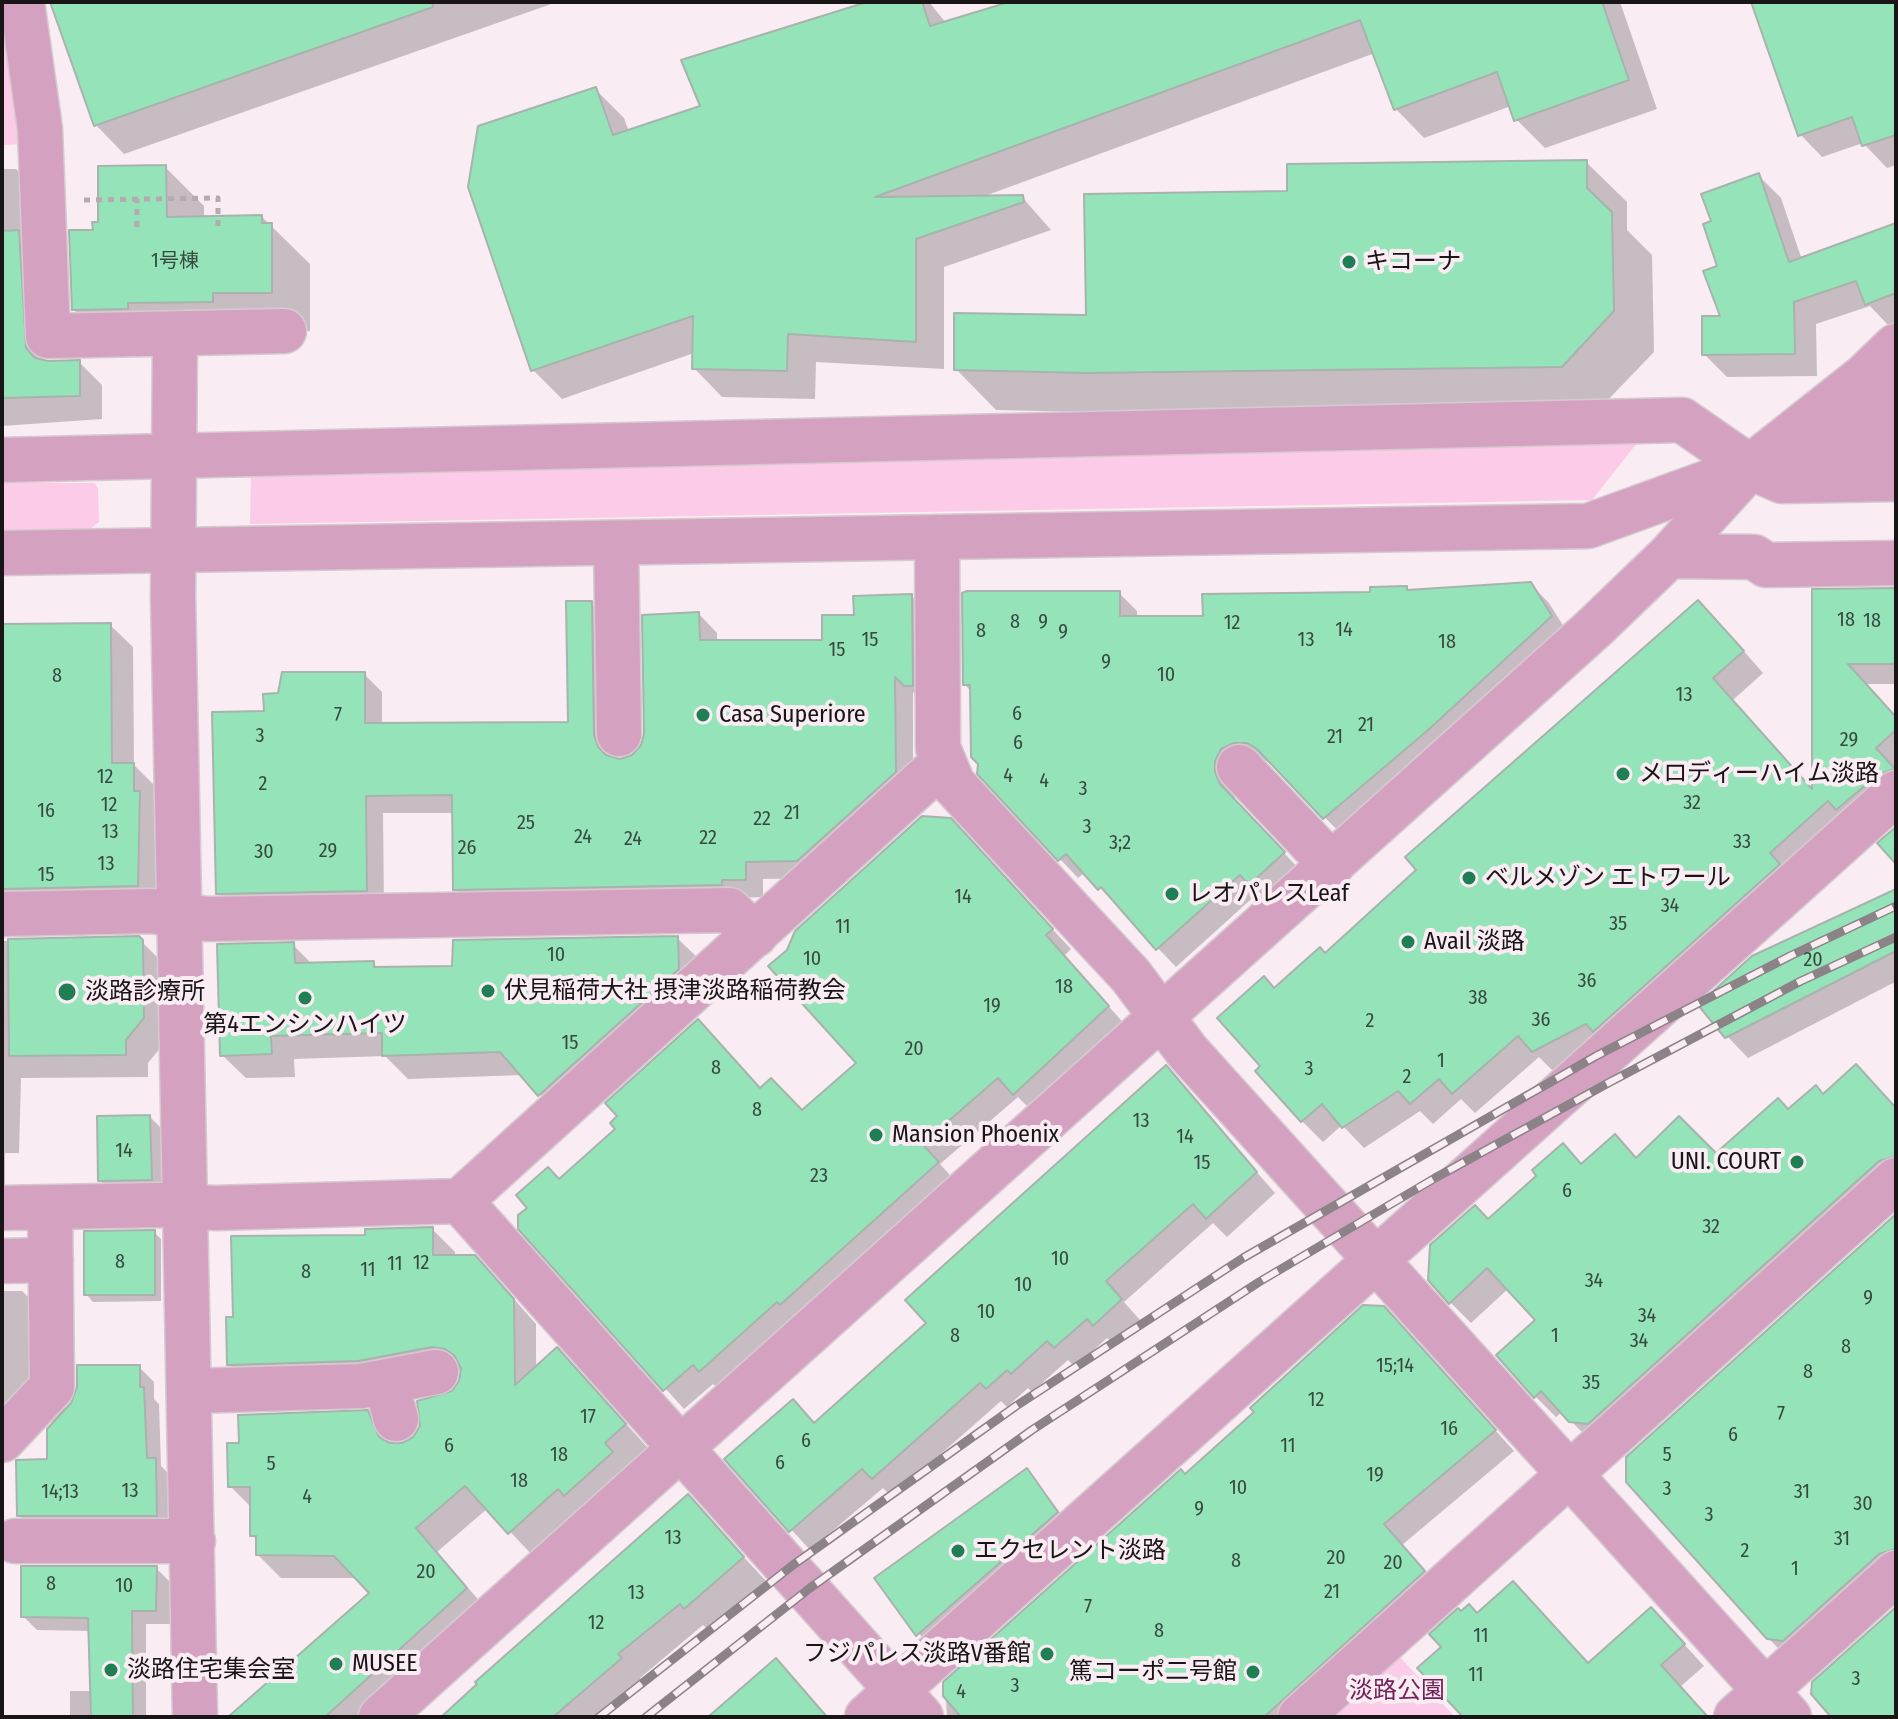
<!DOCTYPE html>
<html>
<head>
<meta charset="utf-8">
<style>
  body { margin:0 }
  #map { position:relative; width:1898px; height:1719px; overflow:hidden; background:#f9ecf3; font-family:"Fira Sans Condensed",sans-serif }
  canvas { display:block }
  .frame { position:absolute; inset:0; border:4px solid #191517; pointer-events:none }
</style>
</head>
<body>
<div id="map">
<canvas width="1898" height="1719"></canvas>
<div class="frame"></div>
</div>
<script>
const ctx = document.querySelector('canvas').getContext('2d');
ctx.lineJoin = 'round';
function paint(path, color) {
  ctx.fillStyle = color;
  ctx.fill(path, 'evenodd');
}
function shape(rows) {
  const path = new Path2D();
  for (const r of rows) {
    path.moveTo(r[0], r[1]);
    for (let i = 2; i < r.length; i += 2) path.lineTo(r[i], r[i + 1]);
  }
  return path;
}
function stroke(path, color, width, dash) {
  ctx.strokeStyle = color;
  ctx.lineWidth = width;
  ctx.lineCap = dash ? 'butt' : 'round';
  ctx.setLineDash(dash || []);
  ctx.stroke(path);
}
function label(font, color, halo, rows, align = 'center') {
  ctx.font = font + ' "Fira Sans Condensed","Noto Sans JP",sans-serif';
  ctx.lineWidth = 8;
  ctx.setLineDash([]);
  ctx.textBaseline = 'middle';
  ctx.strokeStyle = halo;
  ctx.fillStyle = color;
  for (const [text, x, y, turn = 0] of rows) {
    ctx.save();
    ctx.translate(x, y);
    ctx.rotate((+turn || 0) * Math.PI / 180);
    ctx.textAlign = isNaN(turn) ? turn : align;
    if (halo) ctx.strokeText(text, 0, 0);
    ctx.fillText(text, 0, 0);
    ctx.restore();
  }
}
const green = shape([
  [2,2,29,144,2,145],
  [1637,443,1592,500,250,524,251,475],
  [2,483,95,483,98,489,99,522,90,529,2,531],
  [1398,1655,1455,1717,1330,1717]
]);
const shadow = shape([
  [52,2,557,2,124,154,96,125],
  [874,2,929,2,946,23,1003,6,1001,2,1620,2,1657,109,1545,148,1516,119,1511,106,1424,138,1396,109,1375,53,982,197,1022,197,1051,230,944,267,944,369,816,362,815,399,722,397,694,368,694,353,562,399,533,370,596,90,624,118,629,132,703,108],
  [1753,2,1896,2,1896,165,1887,168,1863,143,1822,157,1800,134],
  [1586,162,1627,202,1627,230,1652,255,1654,352,1602,406,1129,413,996,410,956,369,1088,317,1289,193],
  [165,167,204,206,204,218,262,217,310,264,310,331,251,331,113,348,74,310,95,232],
  [2,169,16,169,38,191,45,361,79,362,102,385,102,419,2,426],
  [1758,175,1781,198,1802,260,1896,225,1896,324,1889,326,1870,306,1816,324,1817,376,1727,377,1704,354,1722,318,1719,267],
  [1530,584,1549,603,1569,635,1343,836,1275,766,1266,761,1253,760,1233,780,1232,792,1238,804,1302,872,1269,902,1259,892,1176,967,1085,872,1078,878,1060,859,972,692,965,685,1119,593,1137,611,1137,618,1205,618,1406,588,1410,592],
  [1896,590,1896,684,1866,684,1896,718,1896,799,1554,1072,1539,1057,1475,1113,1461,1099,1433,1124,1420,1111,1364,1148,1342,1125,1323,1142,1302,1121,1263,1066,1275,990,1325,955,1719,623,1763,673,1733,700,1814,792,1814,591],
  [911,596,930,614,924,703,913,692,913,790,816,878,763,879,763,897,473,907,455,889,454,813,383,813,384,909,236,911,218,893,266,713,280,695,364,674,382,692,382,725,570,724,591,603,609,621,611,755,620,761,634,757,643,746,699,614,717,633,717,642,824,642,856,617],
  [110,625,133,647,134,765,156,787,160,908,2,927,2,650],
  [970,841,1071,949,1064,956,1127,1027,1034,1113,1018,1097,940,1164,957,1183,720,1390,713,1384,684,1409,520,1228,559,1182,761,1090,802,1113,859,1063],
  [1896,891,1896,986,1893,983,1748,1058,1727,1036],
  [138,938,165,965,166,1041,148,1063,148,1077,21,1078,19,1153,5,1153,5,1192,2,1192,2,941],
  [677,938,701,961,563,1118,522,1075,408,1079,385,1056,294,1059,295,1077,246,1078,222,1055,293,945,313,965,373,963,379,969,454,968],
  [1166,1068,1275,1193,1227,1237,1213,1223,1124,1302,1140,1320,1114,1344,1107,1338,1075,1367,1068,1360,1032,1392,1028,1388,1007,1407,1001,1401,892,1497,883,1488,810,1550,727,1459,815,1424,928,1323],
  [1824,1096,1896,1108,1896,1186,1592,1442,1562,1412,1556,1417,1535,1396,1538,1320,1509,1288,1471,1323,1450,1302,1488,1221,1539,1176,1563,1146,1583,1165,1716,1156,1788,1112],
  [150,1117,165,1132,166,1195,115,1196,100,1180],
  [1896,1216,1896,1567,1790,1660,1768,1638],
  [432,1229,455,1252,455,1257,498,1281,536,1324,536,1369,580,1373,648,1448,532,1555,488,1508,437,1552,489,1612,372,1717,250,1717,372,1593,358,1578,281,1578,258,1555,258,1541,252,1535,252,1508,230,1486,241,1445,367,1412,390,1436,394,1445,402,1445,415,1438,453,1393,461,1382,462,1370,252,1387,229,1364,235,1319,367,1237],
  [154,1232,161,1239,161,1301,93,1302,86,1294],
  [2,1291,22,1291,64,1333,65,1413,139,1367,154,1382,154,1399,159,1404,161,1466,170,1475,171,1530,33,1530,19,1515,49,1461,56,1422,2,1422],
  [1403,1328,1514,1451,1402,1545,1443,1591,1303,1717,947,1717,945,1683,1186,1476],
  [1027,1470,1072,1528,932,1650,876,1578],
  [688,1497,766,1581,708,1630,703,1625,640,1678,643,1682,602,1717,444,1717],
  [156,1568,170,1582,170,1624,146,1624,146,1717,70,1717,70,1691,92,1691,91,1631,37,1630,23,1616],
  [1477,1615,1589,1665,1672,1631,1704,1666,1680,1687,1708,1717,1466,1717]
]);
const building = shape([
  [50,2,432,2,433,7,94,126,50,2],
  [867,2,922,2,930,26,1009,2,1602,2,1629,80,1514,121,1497,72,1394,110,1360,20,875,197,1023,195,1024,202,916,239,916,342,788,334,787,371,692,369,693,316,531,371,468,187,478,126,596,87,613,135,700,106,681,60,867,2],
  [1751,2,1896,2,1896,135,1862,146,1852,117,1798,136,1751,2],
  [1587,160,1587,188,1612,212,1614,311,1562,367,1087,373,954,370,954,313,1086,315,1084,194,1287,191,1287,164,1587,160],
  [166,165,167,217,262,215,262,223,272,223,272,293,213,293,213,302,128,303,128,309,72,310,69,230,93,230,92,222,98,222,98,166,166,165],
  [1759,173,1789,262,1896,223,1896,293,1865,305,1856,281,1794,302,1795,354,1702,355,1702,316,1720,316,1703,271,1717,266,1703,224,1711,221,1701,194,1759,173],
  [19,230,26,348,35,358,48,361,80,360,80,396,2,398,2,231,19,230],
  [1531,582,1552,616,1427,731,1323,819,1257,749,1247,743,1234,743,1221,749,1215,761,1215,772,1220,784,1285,852,1249,885,1240,875,1156,950,1101,887,1098,890,1066,854,1058,861,977,774,978,764,971,757,970,685,963,685,962,593,967,591,1120,591,1120,616,1203,616,1202,594,1370,592,1370,587,1407,586,1407,590,1531,582],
  [1896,588,1896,664,1848,664,1896,717,1896,730,1876,748,1895,769,1879,774,1836,810,1828,801,1770,853,1780,864,1593,1032,1586,1024,1532,1052,1518,1036,1452,1094,1439,1079,1410,1104,1398,1091,1342,1128,1322,1104,1301,1122,1255,1071,1260,1066,1217,1018,1264,976,1274,988,1320,947,1325,953,1416,870,1405,857,1698,600,1744,651,1713,678,1812,789,1812,589,1896,588],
  [912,594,913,686,904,686,895,677,896,772,797,861,746,862,746,880,722,880,722,885,453,890,452,795,366,796,367,891,216,894,212,712,264,711,263,694,278,693,282,672,365,672,365,723,568,722,566,601,592,601,594,735,598,747,606,755,620,759,632,755,641,745,644,734,642,615,699,612,700,640,822,640,822,615,854,615,853,596,912,594],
  [111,623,112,763,134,763,134,791,140,791,138,886,2,889,2,624,111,623],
  [922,816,951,818,1053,929,1046,935,1109,1006,1013,1095,998,1078,922,1144,939,1162,780,1305,777,1302,699,1372,693,1365,663,1391,518,1229,518,1215,527,1208,516,1195,548,1167,559,1179,615,1129,610,1123,617,1116,605,1103,698,1019,760,1088,771,1078,802,1110,856,1063,768,966,787,950,795,931,922,816],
  [1896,827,1896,864,1877,843,1896,827],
  [1896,889,1896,951,1725,1038,1698,1005,1752,956,1896,889],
  [139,936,143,940,144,1018,126,1040,126,1055,9,1056,8,939,139,936],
  [678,936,679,969,538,1096,500,1052,382,1056,382,1033,271,1036,272,1054,220,1056,217,944,294,942,295,963,374,961,374,967,452,966,453,940,678,936],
  [1856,1064,1896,1108,1896,1156,1879,1161,1588,1424,1569,1422,1541,1391,1534,1398,1496,1355,1535,1320,1487,1268,1449,1304,1428,1280,1430,1245,1475,1205,1488,1219,1536,1176,1532,1170,1563,1143,1581,1164,1615,1134,1636,1158,1679,1116,1716,1153,1778,1098,1788,1109,1816,1085,1823,1094,1856,1064],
  [1166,1065,1257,1172,1206,1219,1193,1204,1106,1281,1122,1299,1093,1326,1087,1319,1054,1348,1047,1341,1011,1374,1007,1370,986,1389,980,1383,872,1479,862,1469,789,1532,724,1459,793,1399,814,1423,890,1355,926,1323,905,1300,1166,1065],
  [150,1115,152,1180,98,1181,97,1116,150,1115],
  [1896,1214,1896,1549,1879,1554,1783,1641,1767,1639,1626,1482,1626,1457,1896,1214],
  [433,1227,433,1255,475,1255,514,1299,515,1385,557,1347,626,1424,605,1443,613,1452,564,1496,558,1489,508,1534,465,1486,416,1528,467,1588,325,1717,228,1717,369,1593,334,1556,256,1555,256,1536,250,1536,250,1487,228,1487,227,1443,239,1443,238,1415,368,1410,379,1437,389,1443,402,1443,413,1437,420,1426,417,1401,452,1391,459,1381,461,1368,454,1355,445,1349,432,1347,358,1361,227,1365,226,1317,233,1317,231,1236,365,1235,365,1229,433,1227],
  [155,1230,155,1295,84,1295,84,1231,155,1230],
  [1363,1305,1384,1306,1496,1430,1384,1524,1425,1571,1264,1717,961,1717,943,1696,943,1682,1181,1469,1185,1474,1254,1412,1250,1408,1363,1305],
  [77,1365,140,1365,140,1387,144,1387,147,1458,156,1458,157,1516,17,1516,16,1460,47,1459,47,1429,71,1403,77,1387,77,1365],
  [1027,1468,1058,1512,916,1636,874,1578,1027,1468],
  [688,1494,744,1557,684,1609,680,1604,618,1654,622,1658,553,1717,441,1717,477,1684,475,1682,688,1494],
  [21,1566,157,1566,156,1611,132,1611,133,1717,91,1717,88,1618,21,1617,21,1566],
  [1513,1581,1588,1663,1651,1607,1685,1644,1661,1665,1708,1717,1463,1717,1417,1668,1441,1647,1429,1634,1458,1608,1461,1611,1469,1604,1477,1613,1513,1581],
  [1896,1607,1896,1717,1831,1717,1811,1694,1812,1682,1896,1607],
  [776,1658,827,1717,708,1717,776,1658]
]);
const path = shape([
  [84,200,218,198,218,226],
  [137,227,137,199]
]);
const minor = shape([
  [22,2,40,129,48,336,284,331],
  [175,335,173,596,195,1717],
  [1822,432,1896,400],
  [1814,452,1856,442,1896,441],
  [2,460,1682,420,1750,467,1782,481,1896,479],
  [937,537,938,748,953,784,1131,976,1187,1051,1789,1717],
  [616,543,619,734],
  [2,553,1588,526,1745,469],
  [1669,556,1754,557,1766,565,1896,563],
  [1239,767,1332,865],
  [2,914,151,911,207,919,729,910,755,935],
  [460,1201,921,1717],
  [2,1208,158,1205,215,1208,460,1201,944,762],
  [2,1261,51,1260],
  [386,1383,396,1419],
  [191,1391,361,1386,436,1372],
  [2,1440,52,1387,50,1208],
  [15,1541,193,1541],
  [381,1717,1593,629,1669,556,1750,467,1865,376,1896,346],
  [867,1717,1896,793],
  [1300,1717,1896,1180],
  [1736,1717,1896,1573]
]);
const rail = shape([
  [599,1717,793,1565,1016,1406,1243,1258,1596,1056,1790,956,1896,906],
  [646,1717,810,1588,1032,1430,1259,1282,1435,1178,1610,1082,1801,981,1896,937]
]);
const markers = [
  [1349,262,8,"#207e54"],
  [703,715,8,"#207e54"],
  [1623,774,8,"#207e54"],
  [1469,878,8,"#207e54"],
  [1172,894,8,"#207e54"],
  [1408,942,8,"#207e54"],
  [488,991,8,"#207e54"],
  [67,992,10,"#207e54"],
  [305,998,8,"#207e54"],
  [876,1135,8,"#207e54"],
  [1797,1162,8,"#207e54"],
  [958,1551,8,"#207e54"],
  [1047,1654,8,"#207e54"],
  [336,1664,8,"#207e54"],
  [111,1670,8,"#207e54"],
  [1253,1672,8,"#207e54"]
];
const numberNames = [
  ["1号棟",175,261],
  ["18",1846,620],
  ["18",1872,621],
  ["8",1015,622],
  ["9",1043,622],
  ["12",1232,623],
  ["14",1344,630],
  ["8",981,631],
  ["9",1063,632],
  ["15",870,640],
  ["13",1306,640],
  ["18",1447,642],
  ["15",837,650],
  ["9",1106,662],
  ["10",1166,675],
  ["8",57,676],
  ["13",1684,695],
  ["6",1017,714],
  ["7",338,715],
  ["21",1366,725],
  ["3",260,736],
  ["21",1335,737],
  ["29",1849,740],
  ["6",1018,743],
  ["4",1008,776],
  ["12",105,777],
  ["4",1044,781],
  ["2",263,784],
  ["3",1083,789],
  ["32",1692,803],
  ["12",109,805],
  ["16",46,811],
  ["21",792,813],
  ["22",762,819],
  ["25",526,823],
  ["3",1087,827],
  ["13",110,832],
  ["24",583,837],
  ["22",708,838],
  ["24",633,839],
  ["33",1742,842],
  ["3;2",1120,843],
  ["26",467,848],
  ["29",328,851],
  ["30",264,852],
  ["13",106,864],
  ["15",46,875],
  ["14",963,897],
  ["34",1670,906],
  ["35",1618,924],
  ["11",843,927],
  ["10",556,955],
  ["10",812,959],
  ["20",1813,960],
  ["36",1587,981],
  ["18",1064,987],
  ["38",1478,998],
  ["19",992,1006],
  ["36",1541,1020],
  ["2",1370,1021],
  ["15",570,1043],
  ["20",914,1049],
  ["1",1441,1061],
  ["8",716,1068],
  ["3",1309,1069],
  ["2",1407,1077],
  ["8",757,1110],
  ["13",1141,1121],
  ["14",1185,1137],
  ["14",124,1151],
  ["15",1202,1163],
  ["23",819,1176],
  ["6",1567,1191],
  ["32",1711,1227],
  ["10",1060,1259],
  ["8",120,1262],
  ["12",421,1263],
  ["11",395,1264],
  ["11",368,1270],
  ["8",306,1272],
  ["34",1594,1281],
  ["10",1023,1285],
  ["9",1868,1298],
  ["10",986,1312],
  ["34",1647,1316],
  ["8",955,1336],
  ["1",1555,1336],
  ["34",1639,1341],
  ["8",1846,1347],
  ["15;14",1395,1366],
  ["8",1808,1372],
  ["35",1591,1383],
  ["12",1316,1400],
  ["7",1781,1414],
  ["17",588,1417],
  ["16",1449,1429],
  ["6",1733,1435],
  ["6",806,1441],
  ["6",449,1446],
  ["11",1288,1446],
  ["18",559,1455],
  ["5",1667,1455],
  ["6",780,1463],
  ["5",271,1464],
  ["19",1375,1475],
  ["18",519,1481],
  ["10",1238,1488],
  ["3",1667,1489],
  ["13",130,1491],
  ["14;13",60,1492],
  ["31",1802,1492],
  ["4",307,1497],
  ["30",1863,1504],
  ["9",1199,1509],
  ["3",1709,1515],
  ["13",673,1538],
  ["31",1842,1539],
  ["2",1745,1551],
  ["20",1336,1558],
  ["8",1236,1561],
  ["20",1393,1563],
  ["1",1795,1569],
  ["20",426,1572],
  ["8",51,1584],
  ["10",124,1586],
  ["21",1332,1592],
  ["13",636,1593],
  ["7",1088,1607],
  ["12",596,1623],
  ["8",1159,1631],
  ["11",1481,1636],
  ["11",1476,1675],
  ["3",1856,1679],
  ["3",1015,1686],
  ["4",961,1692]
];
const poiNames = [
  ["キコーナ",1365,262],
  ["Casa Superiore",719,715],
  ["メロディーハイム淡路",1639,774],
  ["ベルメゾン エトワール",1485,878],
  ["レオパレスLeaf",1188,894],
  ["Avail 淡路",1424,942],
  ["伏見稲荷大社 摂津淡路稲荷教会",504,991],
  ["淡路診療所",85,992],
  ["第4エンシンハイツ",305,1025,"center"],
  ["Mansion Phoenix",892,1135],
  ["UNI. COURT",1781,1162,"right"],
  ["エクセレント淡路",974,1551],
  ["フジパレス淡路V番館",1031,1654,"right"],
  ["MUSEE",352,1664],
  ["淡路住宅集会室",127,1670],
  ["篤コーポ二号館",1237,1672,"right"]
];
const parkNames = [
  ["淡路公園",1397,1691]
];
paint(green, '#fbcbe7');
paint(shadow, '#0003');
paint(building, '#95e4b9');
stroke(building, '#a7b3ac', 2);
stroke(minor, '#d5cad0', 47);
stroke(path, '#b4aaaf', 5, [6, 6]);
stroke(minor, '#d4a2c0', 44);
stroke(rail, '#8c8388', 9);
stroke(rail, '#f9ecf3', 6, [18]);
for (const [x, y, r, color] of markers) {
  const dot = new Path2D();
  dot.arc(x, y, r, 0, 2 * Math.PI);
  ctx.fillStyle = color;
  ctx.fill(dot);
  stroke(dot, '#f9ecf3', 3);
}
label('20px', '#384940', null, numberNames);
label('24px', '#191517', '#f9ecf3', poiNames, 'left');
label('24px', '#732259', '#f9ecf3', parkNames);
</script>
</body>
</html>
